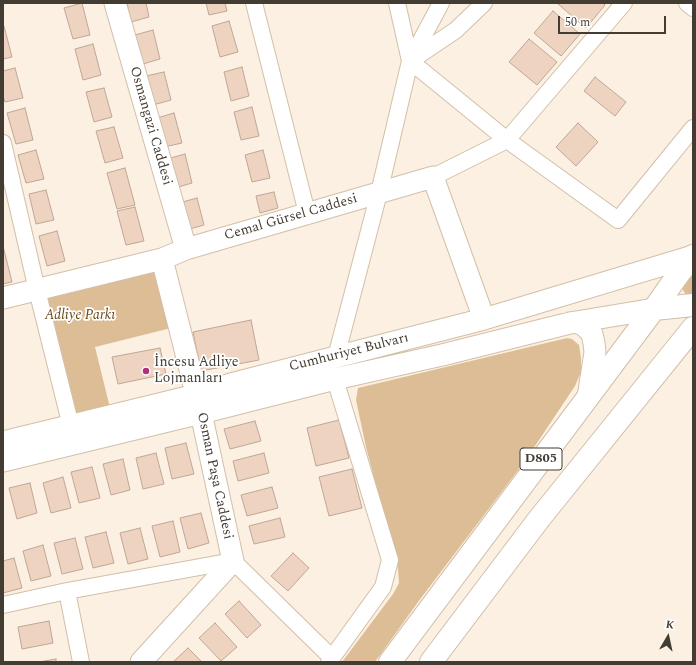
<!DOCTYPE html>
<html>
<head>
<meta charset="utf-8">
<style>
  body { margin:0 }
  #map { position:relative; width:696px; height:665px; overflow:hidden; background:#fcf0e2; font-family:Spectral,serif }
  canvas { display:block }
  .frame { position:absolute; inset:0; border:4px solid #433c32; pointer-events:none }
  .north { position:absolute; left:648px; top:617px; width:40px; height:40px; -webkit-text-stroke:3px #fff; paint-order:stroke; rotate:9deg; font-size:11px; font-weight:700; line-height:16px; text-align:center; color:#433c32 }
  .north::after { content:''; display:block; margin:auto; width:14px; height:18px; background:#433c32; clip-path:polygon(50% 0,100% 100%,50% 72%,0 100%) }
  .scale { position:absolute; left:558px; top:16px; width:108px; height:18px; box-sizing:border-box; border:2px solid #433c32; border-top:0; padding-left:5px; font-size:12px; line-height:14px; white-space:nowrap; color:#433c32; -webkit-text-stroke:3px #fff; paint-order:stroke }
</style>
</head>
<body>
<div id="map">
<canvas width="696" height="665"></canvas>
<div class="frame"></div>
<div class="north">K</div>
<div class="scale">50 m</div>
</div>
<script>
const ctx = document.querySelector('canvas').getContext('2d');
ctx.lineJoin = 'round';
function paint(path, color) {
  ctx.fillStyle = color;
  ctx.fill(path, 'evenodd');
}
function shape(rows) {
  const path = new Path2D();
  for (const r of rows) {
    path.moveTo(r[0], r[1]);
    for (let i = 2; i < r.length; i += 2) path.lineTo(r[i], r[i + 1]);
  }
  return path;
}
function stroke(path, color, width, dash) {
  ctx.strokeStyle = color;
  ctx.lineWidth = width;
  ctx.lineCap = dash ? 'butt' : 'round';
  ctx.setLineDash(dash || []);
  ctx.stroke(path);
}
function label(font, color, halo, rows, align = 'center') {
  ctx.font = font + ' Spectral,serif';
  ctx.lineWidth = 3.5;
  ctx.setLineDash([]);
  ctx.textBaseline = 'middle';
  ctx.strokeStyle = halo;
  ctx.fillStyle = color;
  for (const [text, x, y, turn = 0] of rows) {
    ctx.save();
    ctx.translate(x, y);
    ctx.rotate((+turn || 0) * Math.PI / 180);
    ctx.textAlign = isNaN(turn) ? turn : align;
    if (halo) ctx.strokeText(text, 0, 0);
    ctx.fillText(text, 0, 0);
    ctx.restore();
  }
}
const green = shape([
  [162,259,179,326,95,347,112,416,71,426,37,290],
  [693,268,693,300,686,295,683,290,682,285],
  [567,338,572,339,579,345,581,358,581,372,575,386,525,461,418,602,375,662,342,662,393,594,399,583,398,569,366,447,356,400,358,388]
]);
const building = shape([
  [82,3,90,35,73,39,64,8,82,3],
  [127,3,146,3,149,17,131,22,127,3],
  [206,3,225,3,227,11,209,15,206,3],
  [560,3,603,3,605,5,586,28,558,4,560,3],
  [553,11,580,34,561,56,534,33,553,11],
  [229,21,238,52,220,57,212,26,229,21],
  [3,26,4,26,12,57,3,59,3,26],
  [153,30,160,59,143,64,135,35,153,30],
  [529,39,557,62,537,85,509,62,529,39],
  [93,44,101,75,83,80,75,49,93,44],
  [242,67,249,96,231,101,224,72,242,67],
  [15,68,23,98,5,102,3,96,3,71,15,68],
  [164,72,171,100,153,105,146,76,164,72],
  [595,77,626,102,615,116,584,91,595,77],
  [104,88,112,117,94,122,86,92,104,88],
  [252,107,259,136,241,140,234,112,252,107],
  [25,108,33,140,16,144,7,113,25,108],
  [174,113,182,143,164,147,157,118,174,113],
  [578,123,598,142,576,166,556,147,578,123],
  [114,127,123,158,105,163,96,131,114,127],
  [36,150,44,179,26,183,18,155,36,150],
  [263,150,270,178,252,182,245,155,263,150],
  [185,154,192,183,175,188,167,159,185,154],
  [125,168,135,205,117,209,107,173,125,168],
  [46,190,54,220,36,224,29,194,46,190],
  [274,192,278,208,260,213,256,196,274,192],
  [197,198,204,225,186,230,179,203,197,198],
  [135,207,144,241,126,245,117,211,135,207],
  [57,231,65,261,47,266,39,236,57,231],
  [3,246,12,282,3,284,3,246],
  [251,320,259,360,201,371,193,332,251,320],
  [160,348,166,374,118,384,112,357,160,348],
  [339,420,349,458,316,466,307,428,339,420],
  [255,421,261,441,230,449,224,429,255,421],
  [186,443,194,474,172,479,165,448,186,443],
  [156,453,164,484,143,489,136,458,156,453],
  [264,453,269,473,238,481,233,461,264,453],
  [123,459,130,490,111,495,103,464,123,459],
  [92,467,100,498,79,503,71,472,92,467],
  [352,469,362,508,329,516,319,477,352,469],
  [63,477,71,508,51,513,43,483,63,477],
  [30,483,37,513,17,519,9,488,30,483],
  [272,487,278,508,247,516,241,495,272,487],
  [201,513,209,543,188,549,180,518,201,513],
  [280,518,285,537,254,544,249,526,280,518],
  [173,521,180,552,160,557,152,526,173,521],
  [140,528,148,559,128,564,120,533,140,528],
  [106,532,114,563,93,568,85,537,106,532],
  [75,538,83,569,62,574,54,543,75,538],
  [43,545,51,576,31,581,23,551,43,545],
  [293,553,309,568,288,591,271,576,293,553],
  [14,558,22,588,3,593,3,561,14,558],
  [239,601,261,625,247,638,225,614,239,601],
  [49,621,53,643,22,649,18,627,49,621],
  [215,623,237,647,221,661,199,638,215,623],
  [188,648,202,662,176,662,174,661,188,648],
  [56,659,56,662,39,662,56,659]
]);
const minor = shape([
  [254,3,307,213],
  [397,3,410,61],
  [484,3,456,30,410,61,507,140,618,220,693,128],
  [687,3,693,8],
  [3,143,37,290,71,426],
  [433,177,507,140,624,3],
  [336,357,379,193,410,61,441,3],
  [67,591,81,662],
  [3,605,67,591,233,561,332,658],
  [329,662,383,587,390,560,335,379]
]);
const major = shape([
  [115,3,186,249],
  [3,298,162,259,186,249,433,177,484,319],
  [570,323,577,322,583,325,588,329,592,334,594,343,595,352,588,397],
  [3,442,196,395,231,384,336,357,484,319,693,256],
  [3,461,201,413,335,379,442,355,570,323,654,309],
  [141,662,233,561,201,413,162,259]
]);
const highway = shape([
  [654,309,693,305],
  [390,662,654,309,680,272,693,256],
  [431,662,539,519,693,328]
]);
const markers = [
  [146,371,4,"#af2f7b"]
];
const shields = [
  [541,459,42]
];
const shieldNames = [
  ["D805",541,459]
];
const streetNames = [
  ["Osmangazi Caddesi",150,126,74],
  ["Cemal Gürsel Caddesi",291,218,-16],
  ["Cumhuriyet Bulvarı",349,353,-14],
  ["Osman Paşa Caddesi",214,476,78]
];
const parkNames = [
  ["Adliye Parkı",80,316]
];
const poiNames = [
  ["İncesu Adliye",154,363],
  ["Lojmanları",154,379]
];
paint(green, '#ddbd95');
paint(building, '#eed3c1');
stroke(building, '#bfa695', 1);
stroke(minor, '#d2bfa8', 18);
stroke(major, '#d2bfa8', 23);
stroke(highway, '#d2bfa8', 24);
stroke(minor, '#fff', 16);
stroke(major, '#fff', 21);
stroke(highway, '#fff', 22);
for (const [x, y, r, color] of markers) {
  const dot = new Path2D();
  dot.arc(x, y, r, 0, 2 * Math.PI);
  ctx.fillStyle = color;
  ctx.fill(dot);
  stroke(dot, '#fff', 1.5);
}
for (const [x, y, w] of shields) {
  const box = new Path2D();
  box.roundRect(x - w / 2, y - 11, w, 22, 3);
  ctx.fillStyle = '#fff';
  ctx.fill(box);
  stroke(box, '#433c32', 1);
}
label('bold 13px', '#433c32', null, shieldNames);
label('14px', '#433c32', '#fff', streetNames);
label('italic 14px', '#6a4817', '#fff', parkNames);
label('14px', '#433c32', '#fff', poiNames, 'left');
</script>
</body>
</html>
